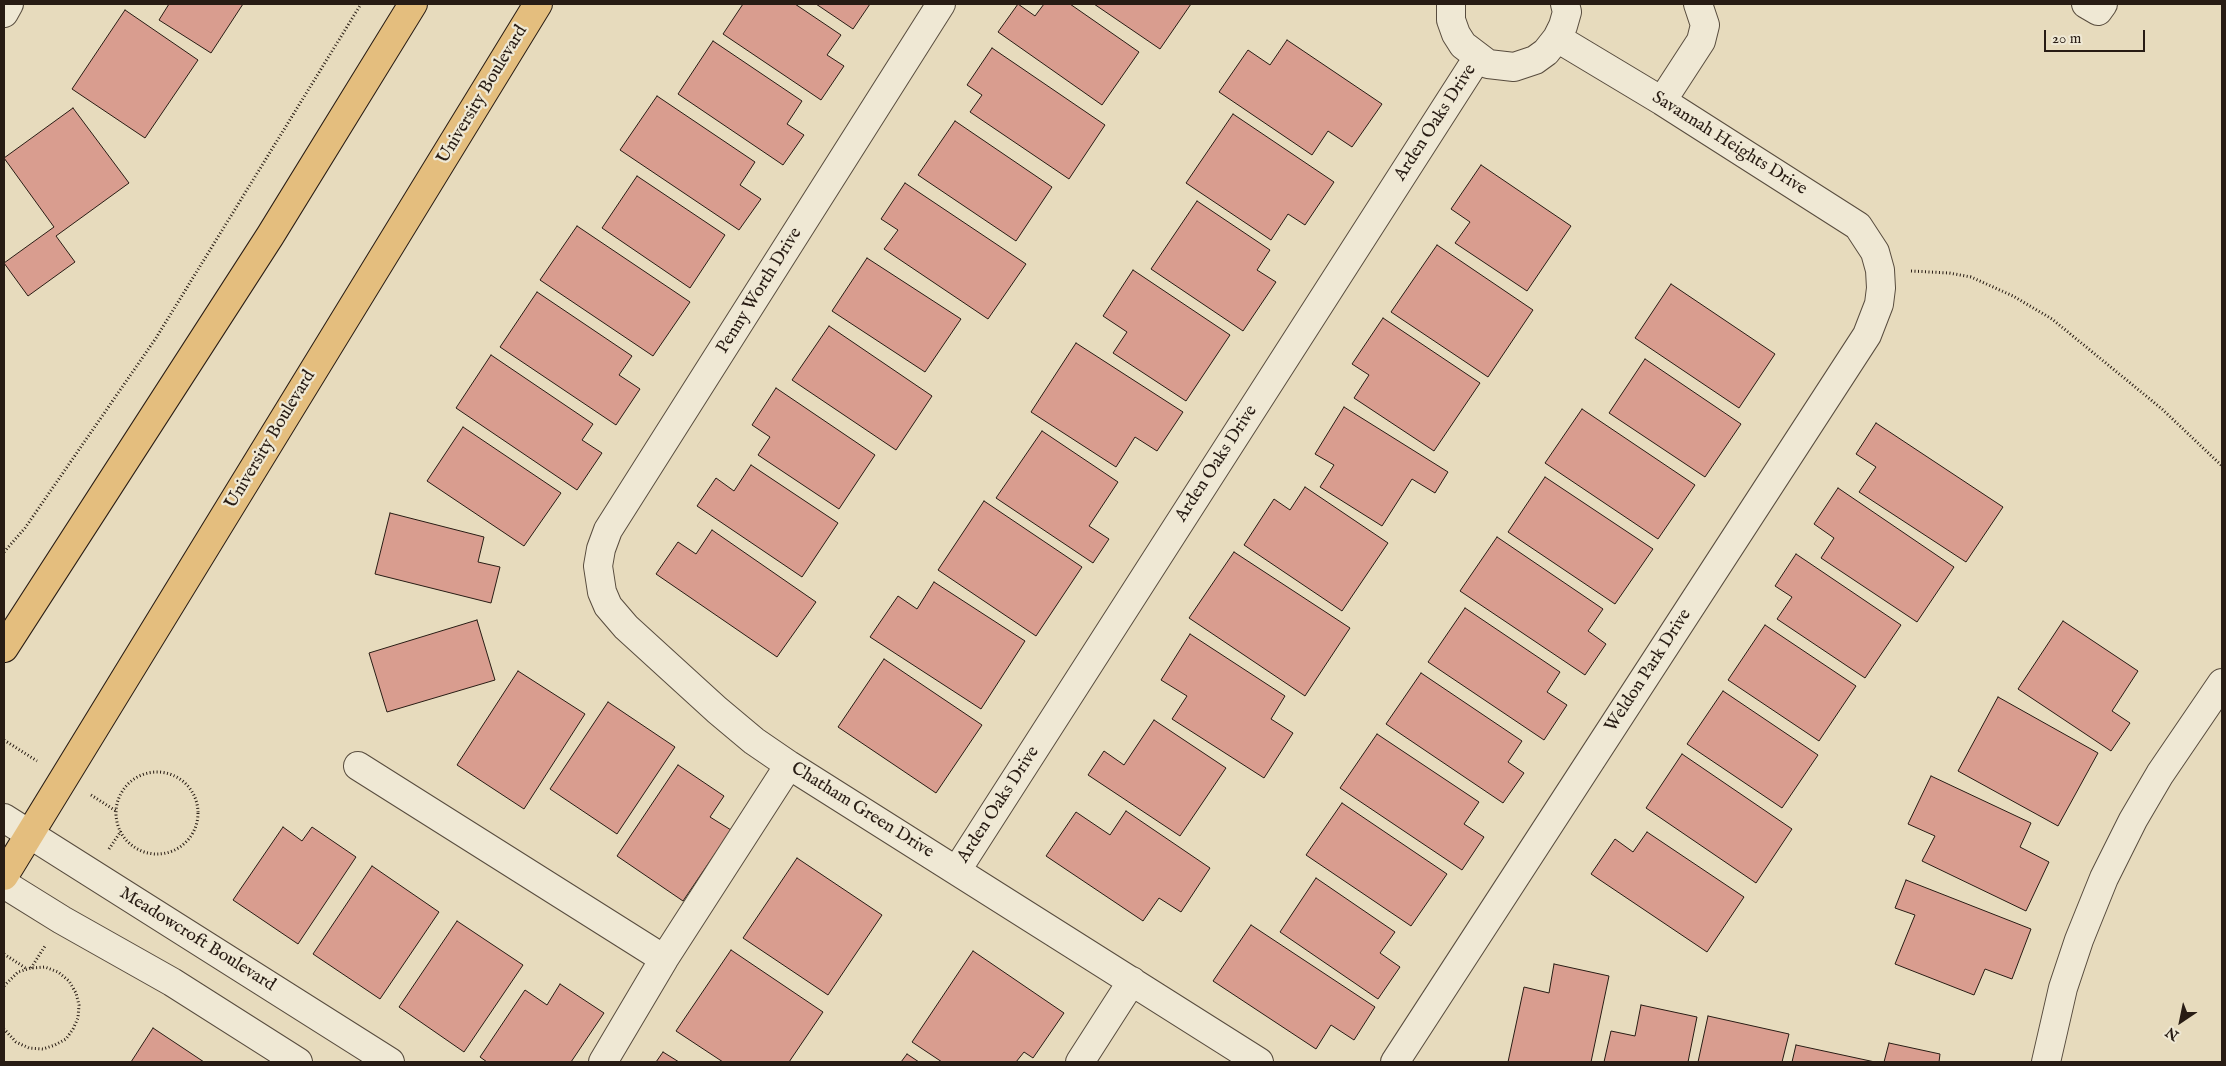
<!DOCTYPE html>
<html>
<head>
<meta charset="utf-8">
<style>
  body { margin:0 }
  #map { position:relative; width:2226px; height:1066px; overflow:hidden; background:#e7dbbd; font-family:"IM FELL English",serif }
  canvas { display:block }
  .frame { position:absolute; inset:0; border:5px solid #281c14; pointer-events:none }
  .north { position:absolute; left:2156px; top:996px; width:50px; height:50px; -webkit-text-stroke:4px #efe8d4; paint-order:stroke; rotate:214deg; font-size:14px; font-weight:700; line-height:20px; text-align:center; color:#281c14 }
  .north::after { content:''; display:block; margin:auto; width:18px; height:22px; background:#281c14; clip-path:polygon(50% 0,100% 100%,50% 72%,0 100%) }
  .scale { position:absolute; left:2044px; top:30px; width:101px; height:22px; box-sizing:border-box; border:2px solid #281c14; border-top:0; padding-left:6px; font-size:15px; line-height:18px; white-space:nowrap; color:#281c14; -webkit-text-stroke:4px #efe8d4; paint-order:stroke }
</style>
</head>
<body>
<div id="map">
<canvas width="2226" height="1066"></canvas>
<div class="frame"></div>
<div class="north">N</div>
<div class="scale">20 m</div>
</div>
<script>
const ctx = document.querySelector('canvas').getContext('2d');
ctx.lineJoin = 'round';
function paint(path, color) {
  ctx.fillStyle = color;
  ctx.fill(path, 'evenodd');
}
function shape(rows) {
  const path = new Path2D();
  for (const r of rows) {
    if (r.length === 3) {
      path.moveTo(r[0] + r[2], r[1]);
      path.arc(r[0], r[1], r[2], 0, 2 * Math.PI);
      continue;
    }
    path.moveTo(r[0], r[1]);
    for (let i = 2; i < r.length; i += 2) path.lineTo(r[i], r[i + 1]);
  }
  return path;
}
function stroke(path, color, width, dash) {
  ctx.strokeStyle = color;
  ctx.lineWidth = width;
  ctx.lineCap = dash ? 'butt' : 'round';
  ctx.setLineDash(dash || []);
  ctx.stroke(path);
}
function label(font, color, halo, rows, align = 'center') {
  ctx.font = font + ' "IM FELL English",serif';
  ctx.lineWidth = 4.5;
  ctx.setLineDash([]);
  ctx.textBaseline = 'middle';
  ctx.strokeStyle = halo;
  ctx.fillStyle = color;
  for (const [text, x, y, turn = 0] of rows) {
    ctx.save();
    ctx.translate(x, y);
    ctx.rotate((+turn || 0) * Math.PI / 180);
    ctx.textAlign = isNaN(turn) ? turn : align;
    if (halo) ctx.strokeText(text, 0, 0);
    ctx.fillText(text, 0, 0);
    ctx.restore();
  }
}
const building = shape([
  [169,4,243,4,211,53,159,20,169,4],
  [743,4,795,4,841,35,827,55,844,66,821,100,723,34,743,4],
  [816,4,870,4,853,29,816,4],
  [1018,4,1035,16,1044,4,1070,4,1139,52,1102,105,998,32,1018,4],
  [1094,4,1191,4,1160,49,1094,4],
  [125,10,198,60,145,138,72,89,125,10],
  [1287,40,1382,104,1352,147,1328,131,1312,155,1219,92,1248,50,1270,65,1287,40],
  [713,41,802,101,787,124,804,135,783,165,678,94,713,41],
  [992,48,1105,125,1069,179,970,112,982,95,967,85,992,48],
  [657,96,755,162,740,185,761,199,739,230,620,150,657,96],
  [73,108,129,183,56,236,75,262,28,296,4,263,54,227,4,158,73,108],
  [1233,114,1334,182,1305,225,1288,214,1271,240,1186,183,1233,114],
  [955,121,1052,187,1016,241,918,175,955,121],
  [1481,165,1571,226,1527,291,1455,243,1470,222,1451,209,1481,165],
  [637,176,725,235,690,288,602,228,637,176],
  [905,183,1026,264,988,319,884,249,898,230,881,219,905,183],
  [1197,201,1270,250,1257,270,1276,282,1243,331,1151,269,1197,201],
  [577,226,690,302,653,356,540,280,577,226],
  [1437,245,1533,310,1488,377,1391,312,1437,245],
  [867,258,961,319,925,372,832,311,867,258],
  [1133,270,1230,335,1186,401,1113,353,1127,332,1103,316,1133,270],
  [1671,284,1775,354,1739,408,1635,338,1671,284],
  [537,292,632,356,619,375,640,389,616,425,500,347,537,292],
  [1383,318,1480,383,1434,451,1354,398,1369,375,1352,364,1383,318],
  [829,326,932,396,896,450,792,380,829,326],
  [1076,343,1183,412,1157,451,1135,437,1116,467,1031,412,1076,343],
  [491,355,593,424,582,440,602,453,577,490,456,408,491,355],
  [1645,359,1741,424,1705,477,1609,413,1645,359],
  [776,388,875,455,839,509,758,455,770,437,752,425,776,388],
  [1344,407,1448,472,1435,493,1412,479,1382,526,1320,487,1334,465,1315,454,1344,407],
  [1582,409,1695,485,1658,539,1545,463,1582,409],
  [1876,423,2003,507,1966,562,1859,492,1876,467,1856,454,1876,423],
  [463,427,561,493,524,546,427,481,463,427],
  [1042,431,1118,482,1089,526,1109,539,1093,563,996,498,1042,431],
  [751,465,838,523,802,577,697,506,716,478,734,491,751,465],
  [1545,477,1653,549,1615,604,1508,532,1545,477],
  [1305,487,1388,543,1342,611,1244,545,1274,499,1290,510,1305,487],
  [1838,488,1954,567,1917,622,1821,558,1834,538,1814,524,1838,488],
  [984,501,1082,567,1036,636,938,570,984,501],
  [390,513,484,537,478,562,500,567,491,603,375,574,390,513],
  [712,530,816,602,777,657,656,574,678,542,696,554,712,530],
  [1497,537,1603,609,1588,631,1606,644,1585,675,1460,591,1497,537],
  [1234,552,1350,628,1305,696,1189,618,1234,552],
  [1796,554,1901,625,1865,678,1777,619,1792,597,1775,586,1796,554],
  [934,582,1025,641,981,709,870,637,898,596,917,609,934,582],
  [1465,608,1560,672,1547,692,1567,705,1544,740,1428,662,1465,608],
  [477,620,495,680,387,712,369,653,477,620],
  [2063,621,2138,671,2112,711,2130,723,2111,751,2018,689,2063,621],
  [1765,625,1856,686,1819,741,1728,680,1765,625],
  [1190,634,1285,696,1271,719,1293,733,1264,778,1172,719,1187,696,1161,680,1190,634],
  [884,659,982,725,936,793,838,727,884,659],
  [518,671,585,714,524,809,457,765,518,671],
  [1421,673,1522,741,1508,762,1524,773,1503,803,1386,724,1421,673],
  [1723,691,1818,755,1782,808,1687,744,1723,691],
  [1998,697,2098,753,2058,826,1958,771,1998,697],
  [608,702,675,747,617,834,550,789,608,702],
  [1154,720,1226,768,1180,836,1088,775,1104,751,1124,765,1154,720],
  [1377,734,1479,802,1464,824,1484,837,1462,870,1340,788,1377,734],
  [1682,754,1792,829,1756,883,1646,808,1682,754],
  [678,765,724,796,710,817,731,830,683,901,617,856,678,765],
  [1931,776,2031,823,2020,847,2049,862,2026,911,1922,861,1935,836,1908,824,1931,776],
  [1342,803,1447,874,1411,926,1306,855,1342,803],
  [1126,811,1210,868,1181,912,1159,898,1143,921,1046,856,1076,812,1110,835,1126,811],
  [283,827,302,841,312,827,356,857,298,944,233,900,283,827],
  [1647,832,1744,897,1707,952,1591,874,1615,839,1633,852,1647,832],
  [797,858,882,915,828,995,743,938,797,858],
  [372,866,439,912,380,999,313,954,372,866],
  [1316,878,1395,932,1380,953,1400,967,1378,999,1280,932,1316,878],
  [1906,880,2031,929,2012,979,1985,969,1974,995,1895,964,1915,915,1895,908,1906,880],
  [457,921,523,965,464,1052,399,1007,457,921],
  [1251,925,1375,1007,1354,1040,1331,1025,1316,1049,1213,981,1251,925],
  [731,950,823,1012,789,1062,723,1062,676,1031,731,950],
  [973,951,1064,1013,1033,1058,1024,1052,1016,1062,942,1062,912,1042,973,951],
  [1554,964,1609,976,1591,1062,1508,1062,1524,987,1549,993,1554,964],
  [560,984,604,1013,571,1062,487,1062,480,1057,525,990,547,1005,560,984],
  [1641,1005,1697,1017,1688,1062,1604,1062,1611,1031,1635,1036,1641,1005],
  [1708,1016,1789,1034,1782,1062,1698,1062,1708,1016],
  [153,1028,204,1062,131,1062,153,1028],
  [1889,1043,1940,1054,1939,1062,1884,1062,1889,1043],
  [1796,1045,1875,1062,1792,1062,1796,1045],
  [663,1052,679,1062,656,1062,663,1052],
  [907,1054,919,1062,901,1062,907,1054]
]);
const path = shape([
  [1911,271,1949,273,1971,277,2013,296,2052,319,2162,409,2222,466],
  [4,552,25,528,156,338,361,4],
  [4,740,37,761],
  [157,813,41],
  [91,795,116,811],
  [109,849,121,831],
  [4,954,27,969],
  [31,968,45,946],
  [4,986,18,972,31,968,45,967,58,972,69,981,76,993,79,1005,78,1018,73,1029,66,1039,55,1045,43,1049,29,1048,16,1042,4,1029]
]);
const minor = shape([
  [941,4,608,530,601,549,598,566,602,592,608,606,626,627,717,710,754,741,789,765,1259,1062],
  [1451,4,1451,20,1456,34,1463,45,1488,64,1514,67,1535,60,1546,52,1557,38,1563,26,1567,12,1565,4],
  [2086,4,2098,11,2103,4],
  [4,13,9,4],
  [1662,101,1701,41,1705,25,1698,4],
  [358,766,664,959],
  [4,818,390,1062],
  [957,870,1478,57],
  [4,884,62,920,172,982,298,1062],
  [603,1062,664,959,789,765],
  [1080,1062,1132,981],
  [1395,1062,1867,335,1879,304,1881,288,1880,270,1875,252,1858,226,1662,101,1557,38],
  [2046,1062,2063,988,2079,940,2104,878,2133,820,2160,774,2222,683]
]);
const major = shape([
  [4,648,270,236,413,4],
  [4,876,538,4]
]);
const streetNames = [
  ["University Boulevard",483,95,-59],
  ["Arden Oaks Drive",1436,123,-57],
  ["Savannah Heights Drive",1729,144,32],
  ["Penny Worth Drive",760,291,-58],
  ["University Boulevard",271,440,-59],
  ["Arden Oaks Drive",1217,464,-57],
  ["Weldon Park Drive",1649,671,-57],
  ["Arden Oaks Drive",999,805,-57],
  ["Chatham Green Drive",862,811,32],
  ["Meadowcroft Boulevard",197,940,32]
];
paint(building, '#d99d8f');
stroke(building, '#281c14', 1);
stroke(minor, '#584c3e', 30);
stroke(major, '#281c14', 30);
stroke(path, '#281c14', 3, [1, 2.5]);
stroke(minor, '#efe8d4', 28);
stroke(major, '#e4be7e', 28);
label('18px', '#281c14', '#efe8d4', streetNames);
</script>
</body>
</html>
